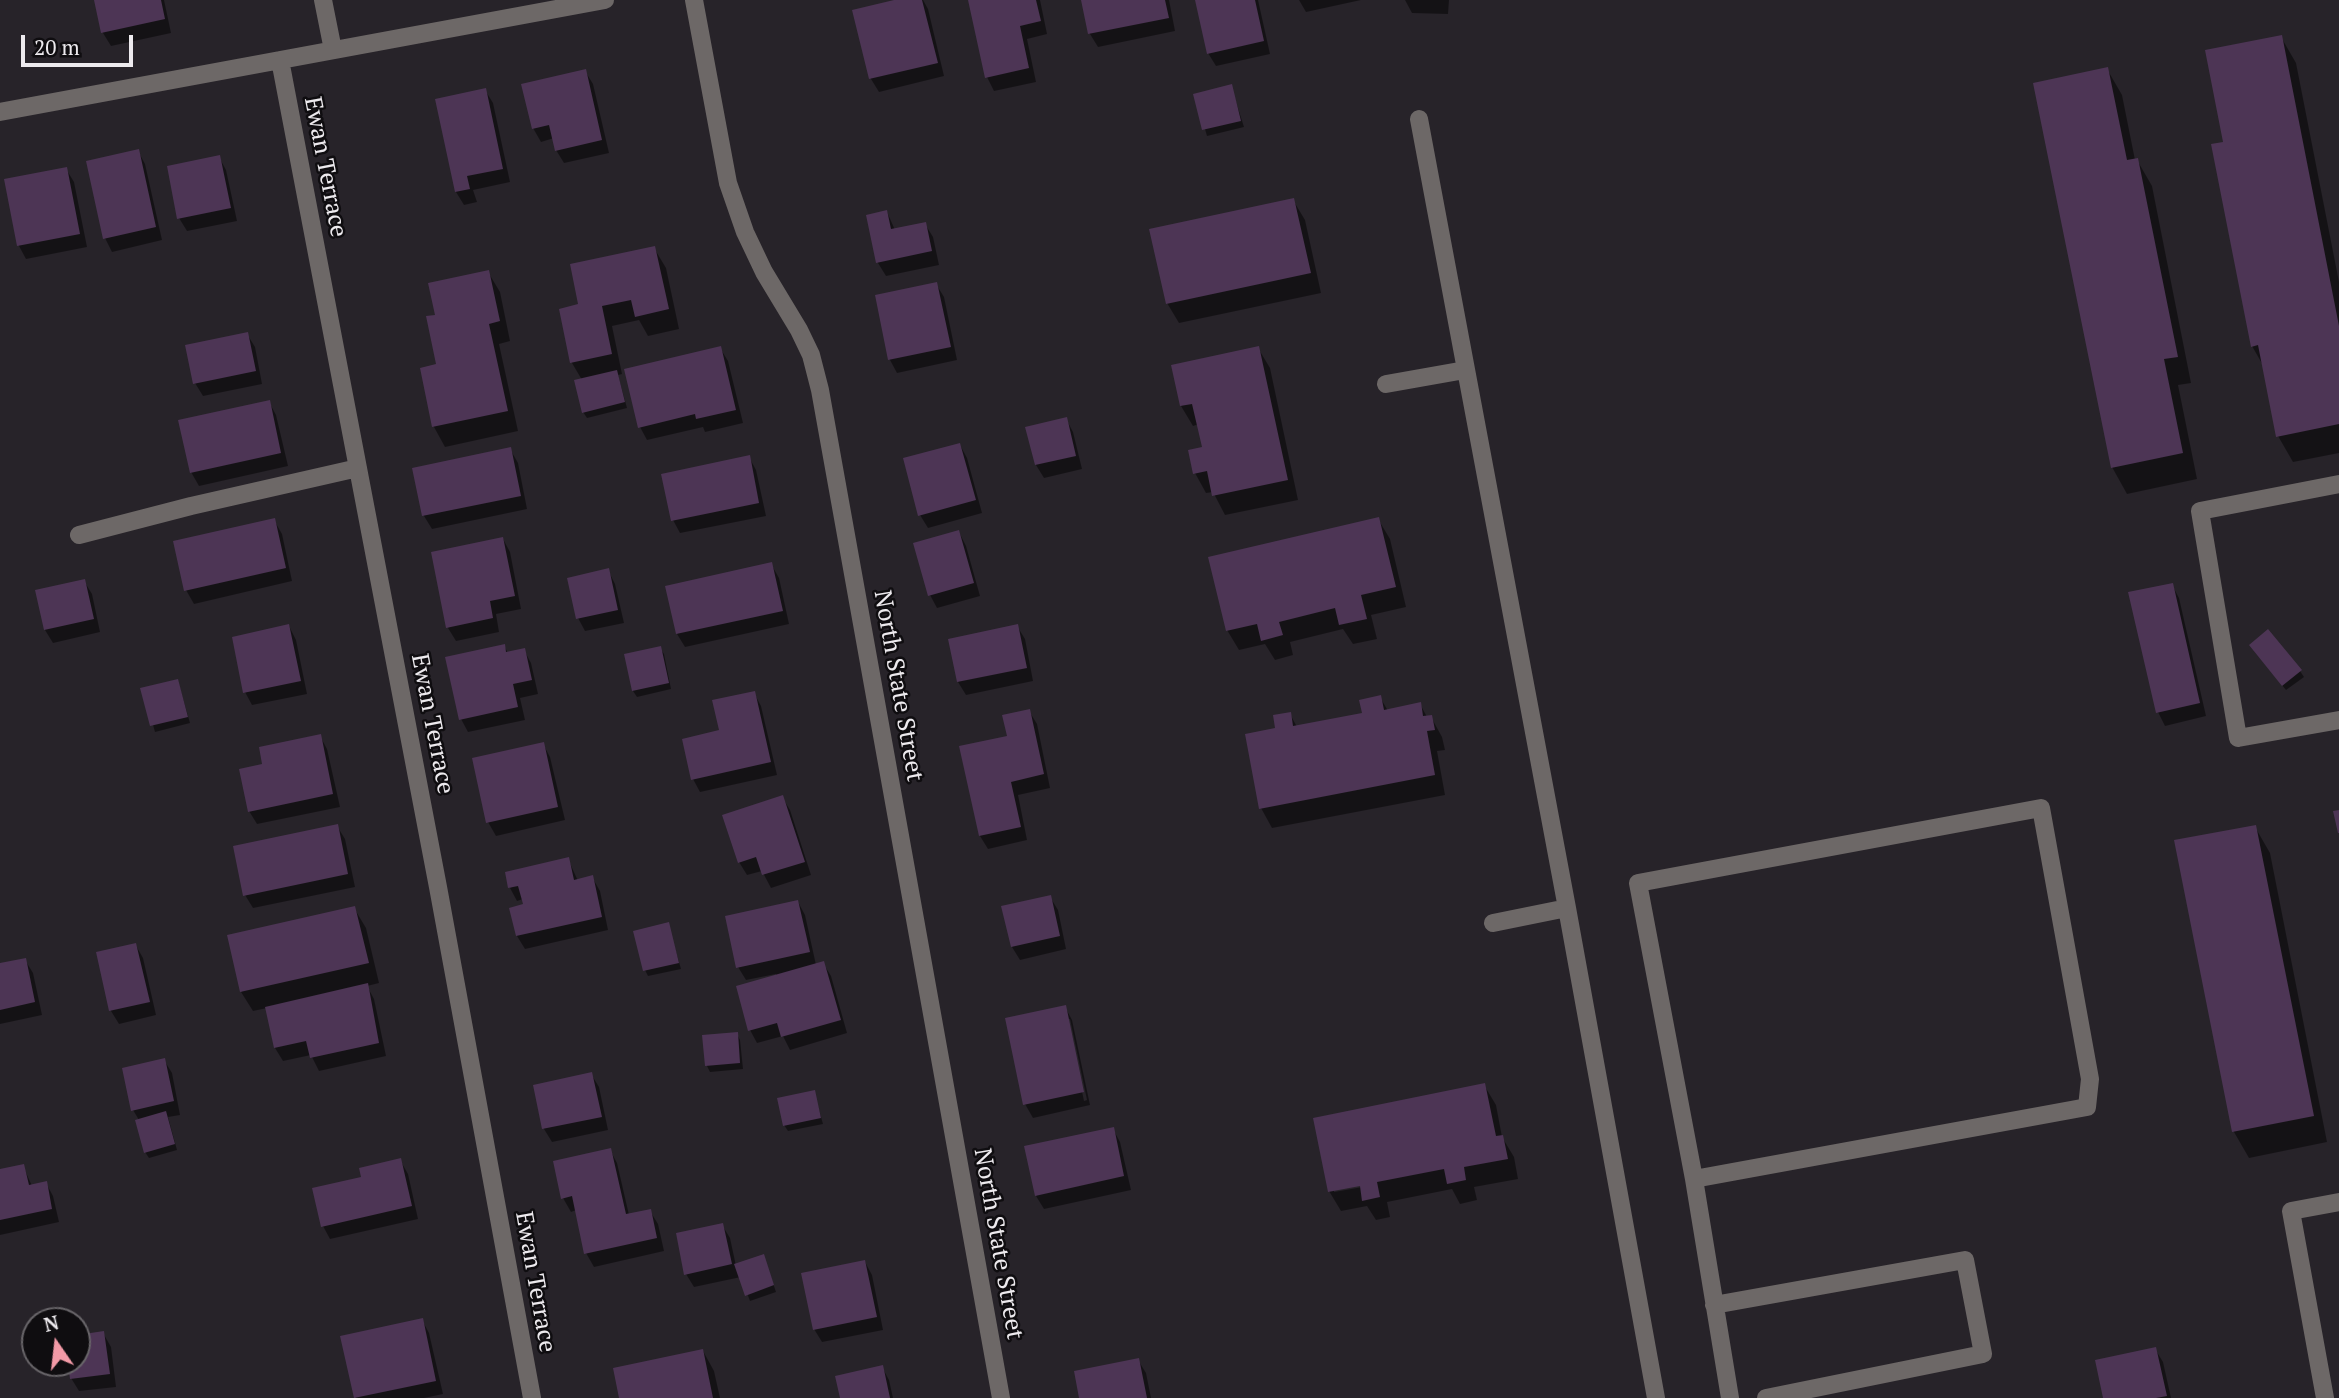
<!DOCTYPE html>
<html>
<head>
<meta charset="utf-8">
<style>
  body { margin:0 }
  #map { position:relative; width:2339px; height:1398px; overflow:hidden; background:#272329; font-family:"PT Serif",serif }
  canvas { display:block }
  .north { position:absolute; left:21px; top:1307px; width:70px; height:70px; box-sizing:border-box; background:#0f0d10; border:2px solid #686569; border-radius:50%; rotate:346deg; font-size:19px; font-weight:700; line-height:28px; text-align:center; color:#edeaee }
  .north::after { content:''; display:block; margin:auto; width:24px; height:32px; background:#f39aa7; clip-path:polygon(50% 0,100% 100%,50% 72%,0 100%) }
  .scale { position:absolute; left:21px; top:35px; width:112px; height:32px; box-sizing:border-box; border:4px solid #edeaee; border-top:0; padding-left:9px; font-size:21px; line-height:24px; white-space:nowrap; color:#edeaee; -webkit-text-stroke:5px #0f0d10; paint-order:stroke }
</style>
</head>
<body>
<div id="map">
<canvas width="2339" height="1398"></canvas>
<div class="north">N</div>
<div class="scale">20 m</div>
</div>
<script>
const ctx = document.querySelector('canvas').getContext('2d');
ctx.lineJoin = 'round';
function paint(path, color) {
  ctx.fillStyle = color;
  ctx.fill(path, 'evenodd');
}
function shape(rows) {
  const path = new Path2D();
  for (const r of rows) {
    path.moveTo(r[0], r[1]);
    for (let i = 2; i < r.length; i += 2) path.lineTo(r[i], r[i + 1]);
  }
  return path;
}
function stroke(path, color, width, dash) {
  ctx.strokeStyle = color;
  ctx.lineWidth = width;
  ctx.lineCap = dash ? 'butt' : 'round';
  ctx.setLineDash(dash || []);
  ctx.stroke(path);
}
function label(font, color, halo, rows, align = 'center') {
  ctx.font = font + ' "PT Serif",serif';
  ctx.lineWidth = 5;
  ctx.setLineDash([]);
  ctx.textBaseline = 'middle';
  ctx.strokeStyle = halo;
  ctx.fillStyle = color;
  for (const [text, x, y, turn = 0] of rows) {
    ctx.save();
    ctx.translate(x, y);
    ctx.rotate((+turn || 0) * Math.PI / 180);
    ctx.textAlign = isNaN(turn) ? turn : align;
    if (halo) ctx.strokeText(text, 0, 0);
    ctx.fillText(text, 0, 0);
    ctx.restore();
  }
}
const shadow = shape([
  [96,0,164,0,171,33,111,46,103,33],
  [902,0,923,0,928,9,944,76,879,92,871,79,855,11],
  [970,0,1040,0,1047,34,1027,39,1036,82,994,91,987,77],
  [1083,0,1169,0,1175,31,1098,47,1090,34],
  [1197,0,1258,0,1270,54,1216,66,1208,53],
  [1299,0,1361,0,1306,12],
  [1405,0,1449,0,1448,14,1412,13],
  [2281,37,2296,63,2339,282,2339,453,2293,462,2278,436,2264,367,2252,346,2225,143],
  [2107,69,2122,95,2135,160,2137,160,2152,186,2191,383,2178,385,2197,479,2127,494,2112,467],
  [585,71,593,84,609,153,564,163,556,150,554,138,541,142,533,128],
  [1231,86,1244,127,1207,136,1195,95],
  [485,90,493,103,510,182,473,190,477,202,464,205,456,192,437,101],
  [138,151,145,164,162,240,112,252,105,238],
  [219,157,226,170,237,221,187,231,179,218],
  [66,169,74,182,87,247,26,259,19,246,6,181],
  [1293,200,1305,220,1321,293,1179,323,1167,303],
  [887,212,895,230,925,224,933,237,939,265,886,276,878,263,868,216],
  [654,248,666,268,679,329,648,336,639,320,612,326,622,374,618,375,627,408,587,418,583,412,582,380,572,363,561,310,581,306],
  [488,272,500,292,510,341,499,344,518,431,445,447,434,427,422,369,438,366,437,316],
  [936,284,944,297,957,360,897,373,890,360,877,296],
  [247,334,255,347,262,384,203,396,195,383],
  [720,348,728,361,743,423,705,432,703,427,647,440,640,427],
  [1258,348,1270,368,1298,500,1225,515,1213,492,1206,493,1195,473,1204,449,1199,424,1193,426,1181,406],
  [269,402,276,415,288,466,199,486,191,472],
  [1066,419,1073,432,1082,469,1044,478,1036,465,1027,428],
  [960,445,967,458,982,513,928,528,920,515],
  [510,449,518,463,527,509,432,529,424,516,414,469],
  [749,457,756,470,766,516,680,533,673,520],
  [1378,519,1390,539,1406,607,1371,615,1377,639,1353,644,1343,629,1290,642,1293,655,1275,660,1265,644,1239,650,1227,630],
  [274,520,282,534,292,581,194,604,186,590],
  [959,532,966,546,980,596,937,608,930,595],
  [503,539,510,552,521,609,496,614,499,632,456,641,448,628],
  [771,564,779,578,789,624,685,647,677,634],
  [608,570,615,584,624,623,585,631,578,618],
  [84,581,92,594,100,632,53,643,45,630,37,592],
  [2172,585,2179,598,2206,716,2165,726,2158,712],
  [289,626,296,640,307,694,252,705,245,692],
  [1017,626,1025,639,1033,681,966,695,958,682],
  [504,646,508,653,524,650,531,663,538,694,520,698,525,720,468,732,461,719],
  [660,648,664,654,671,689,637,697,633,691,626,655],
  [2254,651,2300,671,2304,677,2286,690],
  [178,681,190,723,155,732,143,689],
  [754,693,761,706,777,775,700,792,693,779,721,731],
  [1380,697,1388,711,1420,704,1427,717,1431,717,1442,737,1445,750,1437,751,1445,795,1272,828,1261,808,1277,730,1290,714,1297,727,1364,715],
  [1029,711,1037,724,1050,788,1018,795,1027,840,988,849,980,836,1009,738],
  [320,736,327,749,340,807,257,824,249,811],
  [543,744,550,757,565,820,496,836,488,822],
  [782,797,790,810,811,875,771,888,762,871,747,875,739,862],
  [337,826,345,839,355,887,253,908,245,895],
  [2255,827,2270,853,2327,1142,2249,1158,2234,1132],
  [568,859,578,881,592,877,600,891,608,930,525,949,517,936,525,906,523,899,517,901,510,888],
  [1050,897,1058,910,1066,949,1020,960,1012,947],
  [798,902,805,915,816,965,823,963,831,976,847,1033,790,1050,783,1036,757,1043,750,1030,776,977,776,974,746,980,738,967],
  [354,908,366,928,379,983,367,986,374,999,386,1056,319,1071,311,1055,283,1061,275,1048,267,1008,253,1011,241,992],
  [668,924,681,969,648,976,645,970],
  [135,944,143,958,156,1015,119,1024,111,1011,98,953],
  [25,960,33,973,42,1015,0,1024,0,965],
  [1065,1007,1072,1020,1090,1105,1033,1118,1025,1104],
  [1067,1019,1070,1019,1087,1100,1084,1101],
  [737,1034,740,1040,743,1069,710,1072,707,1066,704,1037],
  [164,1060,172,1073,180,1115,168,1117,177,1150,149,1158,145,1152,139,1120,133,1110],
  [591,1074,599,1087,608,1130,552,1142,544,1129,535,1086],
  [1484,1085,1496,1105,1502,1137,1514,1157,1518,1179,1474,1187,1477,1200,1460,1204,1452,1189,1387,1202,1390,1217,1376,1220,1367,1206,1341,1211,1329,1191],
  [1368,1182,1368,1186,1334,1192,1334,1189],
  [814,1092,823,1124,788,1131,784,1125],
  [1113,1129,1120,1142,1131,1190,1044,1209,1036,1196],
  [610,1150,617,1163,629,1215,650,1211,658,1224,664,1251,594,1267,586,1253,576,1210,571,1212,563,1198],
  [400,1160,408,1174,418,1219,330,1239,323,1226],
  [23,1166,32,1186,46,1183,53,1196,59,1222,0,1235,0,1171],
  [722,1225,730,1238,736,1266,766,1262,776,1292,750,1301,741,1277,694,1287,686,1274],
  [865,1262,872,1275,883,1330,822,1342,814,1329],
  [422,1320,429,1333,443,1394,424,1398,356,1398,342,1337],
  [103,1333,111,1347,116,1387,79,1391,71,1378,69,1363,77,1363,77,1337],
  [2155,1349,2163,1362,2171,1398,2105,1398],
  [703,1351,714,1371,720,1398,621,1398],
  [1138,1360,1146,1373,1151,1398,1081,1398],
  [882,1367,889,1380,893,1398,842,1398]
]);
const building = shape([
  [94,0,161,0,165,19,101,33],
  [894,0,922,0,938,63,869,79,852,10],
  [968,0,1036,0,1041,21,1020,26,1029,68,985,78],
  [1081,0,1165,0,1169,18,1088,34],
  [1195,0,1255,0,1264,41,1207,54],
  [2282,35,2339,326,2339,424,2276,437,2258,345,2251,347,2211,144,2223,142,2205,50],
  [2108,67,2127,160,2138,158,2178,357,2164,359,2183,453,2111,468,2033,83],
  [586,69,602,140,555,151,549,125,532,129,521,84],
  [1232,84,1241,121,1202,130,1193,94],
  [486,88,503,169,467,176,470,189,455,192,435,99],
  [139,149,156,227,103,239,86,161],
  [220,155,231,208,177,219,167,166],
  [67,167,80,234,17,246,4,179],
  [1294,198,1311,273,1166,304,1149,229],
  [887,210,891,229,926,222,932,251,876,263,866,215],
  [655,246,669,309,635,317,631,300,602,306,612,354,570,363,559,309,578,304,570,264],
  [489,270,500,321,489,324,508,411,432,427,420,368,436,364,426,316,435,315,428,283],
  [937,282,951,347,888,360,875,295],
  [248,332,256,371,193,384,185,345],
  [721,346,736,410,696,419,695,414,638,428,624,369],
  [1259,346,1288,480,1212,496,1207,471,1193,474,1188,450,1202,447,1192,404,1180,406,1171,365],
  [617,370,625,402,582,413,574,380],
  [270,400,281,453,190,473,178,420],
  [1067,417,1076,456,1035,465,1025,427],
  [960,443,976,500,918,516,903,458],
  [511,447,521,496,422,516,412,468],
  [750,455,759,503,671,521,661,474],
  [1379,517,1396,587,1361,595,1367,619,1339,625,1335,608,1279,622,1283,635,1261,641,1257,624,1226,631,1208,557],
  [275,518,286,568,184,591,173,541],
  [959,530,974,583,928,596,913,543],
  [503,537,515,596,490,601,493,618,446,628,431,552],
  [772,562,783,611,676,634,665,586],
  [609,568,618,610,576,619,567,578],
  [85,579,94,619,44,630,35,590],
  [2173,583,2200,703,2156,713,2128,592],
  [289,624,301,681,243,693,232,637],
  [1018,624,1027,668,957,682,948,639],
  [2268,629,2302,670,2282,686,2249,645],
  [505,644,506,652,525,648,532,680,513,684,518,707,459,720,445,657],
  [661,646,669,683,632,691,624,654],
  [178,679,188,717,150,726,140,688],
  [755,691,771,762,691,780,682,739,719,730,712,700],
  [1381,695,1384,710,1421,702,1423,716,1432,715,1435,730,1427,731,1435,775,1259,809,1245,734,1275,728,1273,715,1291,712,1293,726,1362,713,1359,700],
  [1030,709,1044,774,1011,782,1021,827,979,836,959,746,1007,736,1002,715],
  [321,734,333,794,248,812,239,769,262,764,259,747],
  [544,742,558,807,486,823,472,758],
  [783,795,805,862,762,875,756,857,738,863,722,815],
  [2339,810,2339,833,2338,833,2333,811],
  [338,824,348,874,243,896,233,846],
  [2256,825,2314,1116,2232,1132,2174,840],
  [569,857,574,880,593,875,602,917,516,936,509,908,523,904,518,886,508,888,505,872],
  [1051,895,1060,936,1011,947,1001,906],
  [798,900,810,952,736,968,725,916],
  [355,906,369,963,240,992,227,935],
  [669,922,679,963,643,971,633,931],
  [136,943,150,1002,109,1011,96,952],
  [26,958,35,1002,0,1010,0,963],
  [824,961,841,1020,781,1037,777,1023,748,1031,736,986],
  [368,983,379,1043,310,1058,306,1041,274,1048,265,1007],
  [1066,1005,1084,1092,1023,1105,1005,1018],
  [738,1032,740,1063,705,1066,702,1035],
  [165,1058,174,1101,131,1111,122,1068],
  [592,1072,602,1117,542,1129,533,1085],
  [1485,1083,1496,1136,1503,1135,1508,1159,1464,1167,1466,1180,1447,1184,1444,1169,1377,1182,1380,1197,1362,1201,1360,1186,1328,1192,1313,1118],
  [815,1090,821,1118,783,1126,777,1098],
  [166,1111,175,1144,144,1153,135,1120],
  [1114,1127,1124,1176,1035,1196,1024,1146],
  [611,1148,626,1214,651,1209,657,1238,584,1254,572,1196,561,1199,553,1161],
  [401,1158,412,1206,321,1227,312,1188,361,1177,359,1168],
  [24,1164,29,1185,47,1181,52,1209,0,1220,0,1169],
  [723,1223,732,1264,684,1275,676,1233],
  [764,1254,774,1285,745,1296,734,1264],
  [865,1260,877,1317,813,1330,801,1273],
  [423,1318,436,1381,354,1398,340,1336],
  [104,1331,110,1374,70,1379,68,1363,77,1363,77,1335],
  [2156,1347,2167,1396,2156,1398,2103,1398,2095,1360],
  [703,1349,713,1398,619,1398,613,1368],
  [1139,1358,1147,1398,1079,1398,1074,1371],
  [883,1365,890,1398,840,1398,835,1376]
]);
const minor = shape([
  [323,0,333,50],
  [694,0,728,183,745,232,764,272,799,330,811,355,820,390,1001,1398],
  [280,60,438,887,532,1398],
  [0,112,605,0],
  [1419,119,1567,908,1656,1398],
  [1386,384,1465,370],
  [2339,484,2200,511,2238,738,2339,720],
  [79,535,191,506,358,468],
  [1493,923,1567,908],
  [1694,1179,2087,1107,2090,1079,2041,808,1638,883,1694,1179,1730,1398],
  [1714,1305,1965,1260,1983,1354,1766,1398],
  [2325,1398,2291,1211,2339,1202]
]);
const streetNames = [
  ["Ewan Terrace",325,167,79],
  ["North State Street",898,686,80],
  ["Ewan Terrace",432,724,79],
  ["North State Street",998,1244,80],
  ["Ewan Terrace",535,1282,80]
];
paint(shadow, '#0007');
paint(building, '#4d3555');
stroke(minor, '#6d6867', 18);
label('24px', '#edeaee', '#0f0d10', streetNames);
</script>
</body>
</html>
